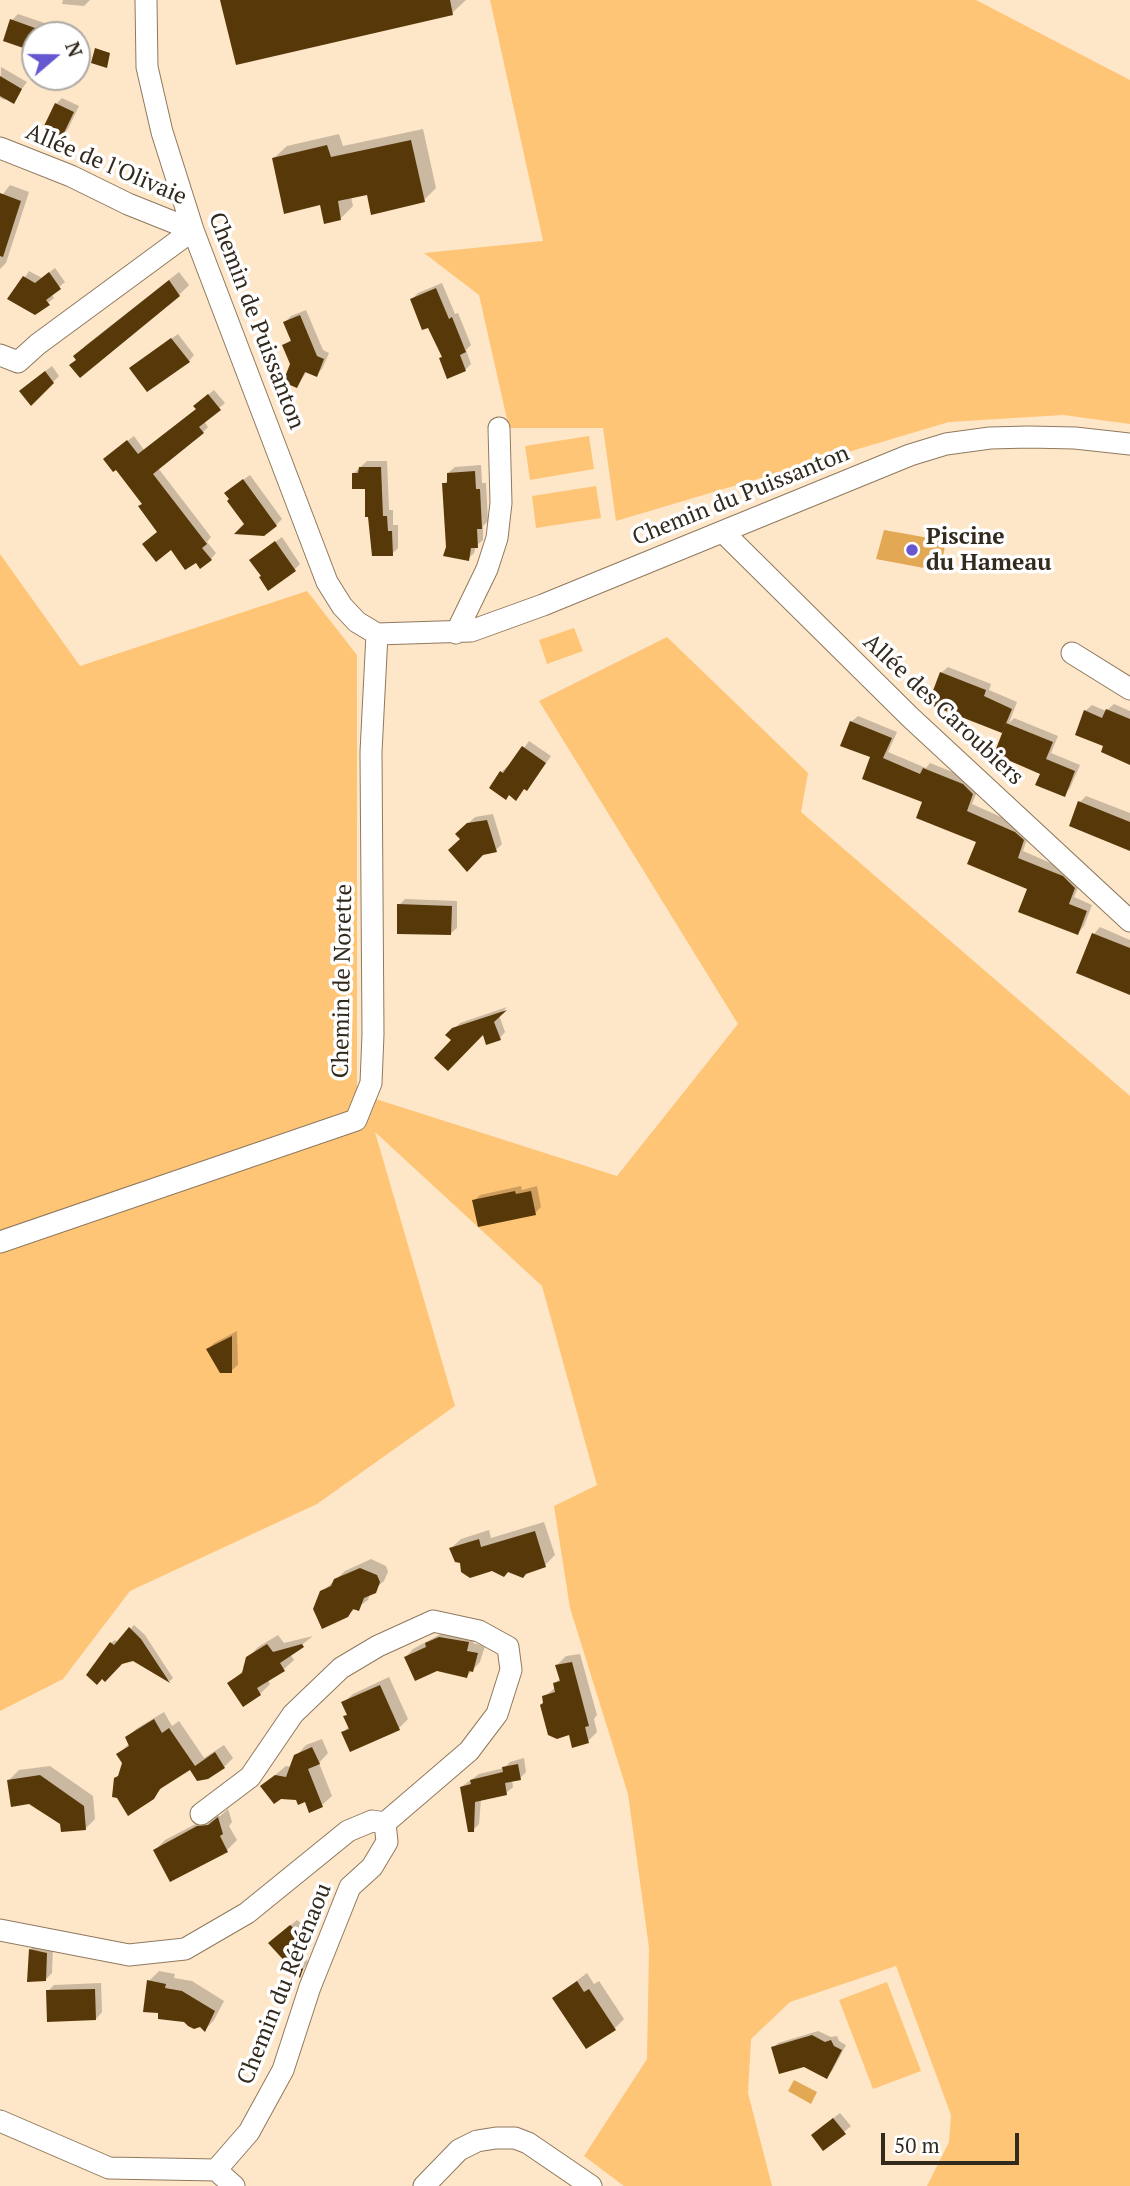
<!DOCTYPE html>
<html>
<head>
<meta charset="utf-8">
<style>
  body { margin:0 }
  #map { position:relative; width:1130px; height:2186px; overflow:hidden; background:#fee6c8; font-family:"PT Serif",serif }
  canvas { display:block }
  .north { position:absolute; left:21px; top:21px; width:70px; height:70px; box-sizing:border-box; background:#fff; border:2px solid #adaaa5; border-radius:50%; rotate:70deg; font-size:19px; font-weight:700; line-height:28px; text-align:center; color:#332a1e }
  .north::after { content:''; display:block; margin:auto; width:24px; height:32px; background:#6557d0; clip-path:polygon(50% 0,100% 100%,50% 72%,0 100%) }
  .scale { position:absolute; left:881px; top:2133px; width:138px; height:32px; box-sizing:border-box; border:4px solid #332a1e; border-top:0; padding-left:9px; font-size:21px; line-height:24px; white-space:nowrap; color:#332a1e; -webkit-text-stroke:5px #fff; paint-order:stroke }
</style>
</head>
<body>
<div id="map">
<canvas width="1130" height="2186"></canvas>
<div class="north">N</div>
<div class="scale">50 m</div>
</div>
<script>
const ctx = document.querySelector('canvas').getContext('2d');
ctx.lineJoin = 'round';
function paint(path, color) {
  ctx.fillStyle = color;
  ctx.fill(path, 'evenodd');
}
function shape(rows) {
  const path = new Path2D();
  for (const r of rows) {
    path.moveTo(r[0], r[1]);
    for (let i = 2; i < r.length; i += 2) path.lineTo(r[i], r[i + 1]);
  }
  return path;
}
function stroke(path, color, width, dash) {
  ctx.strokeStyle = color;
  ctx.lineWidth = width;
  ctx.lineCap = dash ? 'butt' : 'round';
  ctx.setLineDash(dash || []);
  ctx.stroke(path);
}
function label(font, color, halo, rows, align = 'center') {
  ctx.font = font + ' "PT Serif",serif';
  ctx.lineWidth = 7;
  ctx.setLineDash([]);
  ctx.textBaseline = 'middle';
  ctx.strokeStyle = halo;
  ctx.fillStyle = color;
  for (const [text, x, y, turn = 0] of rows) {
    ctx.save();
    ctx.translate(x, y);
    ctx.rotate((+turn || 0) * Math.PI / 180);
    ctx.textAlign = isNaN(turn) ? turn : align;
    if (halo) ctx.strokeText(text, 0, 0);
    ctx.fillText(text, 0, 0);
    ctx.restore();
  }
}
const green = shape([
  [490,0,976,0,1130,80,1130,424,1063,415,949,422,616,521,603,428,509,428,479,295,424,253,543,241],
  [589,436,594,469,530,480,525,446],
  [596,486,601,518,536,528,532,496],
  [0,554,80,666,307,591,357,655,357,1093,617,1176,738,1024,539,701,667,637,808,773,801,812,1130,1096,1130,2186,927,2186,949,2142,951,2115,896,1966,790,2002,751,2039,748,2093,772,2186,624,2186,584,2156,647,2059,649,1948,628,1794,570,1608,554,1506,597,1485,542,1286,375,1132,455,1406,317,1504,130,1591,63,1679,0,1711],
  [574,628,583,651,547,664,539,640],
  [887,1982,921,2071,873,2089,839,2000]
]);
const water = shape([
  [884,530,946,541,940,571,876,559],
  [794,2080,817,2092,811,2104,788,2091]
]);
const shadow = shape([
  [63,0,90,0,84,6,62,4],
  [222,0,466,0,452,13],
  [18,14,68,31,66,35,35,35,35,51,12,20],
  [1,67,27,82,13,101,7,98,5,100,0,98],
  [62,98,79,106,68,129,62,135,56,104],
  [423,129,436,188,424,200,368,193,351,197,353,206,341,218,321,203,274,158,287,146,339,134,343,146],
  [10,185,29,192,6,263,0,269,0,198],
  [55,268,65,282,51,294,54,298,35,313,11,299,29,271,42,278],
  [179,272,189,285,179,295,78,359,85,346],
  [442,283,455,314,458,313,471,345,466,350,471,364,465,370,443,356,429,325,412,299,418,293],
  [306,310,323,350,329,353,322,369,316,375,307,371,297,386,292,364,284,345,292,339,285,322,291,316],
  [178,334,194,355,189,361,137,363],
  [52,366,59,376,31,404,27,385],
  [214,390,225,403,204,421,208,427,203,432,158,468,211,537,207,542,216,553,211,559,159,532,144,504,110,454,134,436,144,450,197,409,200,401],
  [367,461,387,461,389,510,393,510,393,525,398,525,398,548,392,554,367,488,353,474],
  [481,465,482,483,486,483,488,521,483,526,483,540,476,546,474,553,468,559,447,548,444,484,449,479,448,473,455,467],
  [250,475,282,519,276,525,246,524,233,487],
  [282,537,300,564,294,570,263,575,251,560],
  [948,667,991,684,989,690,1017,702,1009,723,1014,718,1058,736,1051,753,1080,765,1070,788,1064,795,1042,773,1007,726,1002,731,941,673],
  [1114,704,1130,711,1130,763,1105,745,1085,711,1092,705,1106,711],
  [858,716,897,732,888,752,926,768,930,763,970,779,979,787,972,804,1021,826,1029,833,1023,851,1069,871,1081,881,1074,897,1092,905,1084,926,1078,933,978,841,925,801,872,756,851,722],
  [529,741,551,756,527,789,501,772,508,766,510,767],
  [1086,796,1130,813,1130,849,1080,802],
  [493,814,502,844,496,850,483,853,457,834,475,817],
  [405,899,457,901,457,928,451,933,399,905],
  [1100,927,1130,940,1130,993,1094,934],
  [507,1007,499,1015,505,1032,500,1038,483,1032,453,1040,448,1035,460,1023],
  [521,1186,522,1190,537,1186,541,1207,535,1213,474,1201,480,1195],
  [237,1331,238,1365,231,1371,208,1349,214,1343],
  [544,1522,555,1555,545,1565,509,1570,492,1569,461,1562,451,1548,461,1539,489,1530,491,1538],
  [371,1559,386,1566,388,1572,384,1581,370,1593,368,1600,347,1615,322,1592,345,1571],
  [134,1625,145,1635,173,1678,170,1681,133,1659,111,1643,115,1640,118,1642],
  [448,1630,475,1635,473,1643,485,1646,480,1662,467,1676,406,1657,413,1649],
  [278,1635,284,1643,313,1636,290,1654,294,1660,284,1669,268,1680,270,1684,260,1694,229,1683,244,1670,248,1658,258,1647],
  [580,1654,597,1715,594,1719,597,1732,588,1741,570,1733,545,1702,544,1697,556,1687,555,1683,561,1678,557,1665,566,1656],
  [389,1677,408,1719,399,1728,343,1733,349,1726,345,1717,348,1714,343,1703,353,1694],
  [164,1712,172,1726,179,1721,204,1758,224,1745,233,1758,224,1767,191,1768,165,1784,153,1798,120,1774,123,1762,118,1754,130,1743,127,1738,136,1729],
  [322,1739,328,1753,319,1763,332,1796,322,1805,262,1786,286,1766,292,1767,296,1756,306,1745],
  [524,1758,526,1772,520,1778,512,1780,513,1787,506,1793,481,1799,479,1824,473,1830,461,1787,479,1774,504,1768,510,1762],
  [50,1766,93,1796,95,1819,85,1829,61,1823,9,1780,19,1770],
  [228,1809,232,1822,229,1826,237,1840,227,1850,155,1850,165,1840,209,1817,220,1816],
  [297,1920,309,1930,296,1942,308,1962,300,1975,276,1937],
  [37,1943,53,1947,52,1973,45,1980,30,1950],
  [159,1971,175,1974,174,1978,192,1981,224,2001,214,2020,205,2030,149,1981],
  [587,1973,594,1984,599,1981,624,2019,615,2028,554,1998],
  [101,1983,102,2012,96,2019,48,1991,54,1985],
  [818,2031,831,2037,837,2036,839,2041,846,2045,832,2071,827,2076,773,2048,778,2043],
  [840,2113,851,2126,824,2149,819,2129]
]);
const building = shape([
  [220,0,450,0,453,15,236,65],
  [10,19,35,28,35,52,3,41],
  [95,48,110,53,107,68,91,63],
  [0,76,22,89,14,104,0,96],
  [55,103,74,112,62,137,43,128],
  [411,140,425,202,371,215,367,195,338,201,341,220,324,224,320,205,284,214,272,158,327,145,331,157],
  [0,193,21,201,3,257,0,256],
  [49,272,61,289,46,300,50,305,35,315,7,299,23,276,35,283],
  [169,280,180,296,80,378,69,365,76,360,73,356],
  [436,288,449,319,452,317,466,352,460,355,466,371,447,379,439,358,442,357,428,328,422,330,410,299],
  [300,315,317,356,324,359,317,377,305,372,297,388,283,382,290,364,282,345,291,341,283,322],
  [171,338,190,362,147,392,129,368],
  [45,371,54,383,31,406,19,391],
  [208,394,221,410,199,427,204,433,153,474,207,544,202,548,212,560,200,569,196,563,185,570,171,550,156,562,142,544,157,532,138,506,142,504,116,470,113,472,103,459,127,440,138,454,196,409,193,406],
  [359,467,381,467,383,516,387,516,388,531,392,531,393,556,372,556,368,517,365,517,365,489,352,489,352,473,358,473],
  [475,471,476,489,480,489,482,529,477,529,478,548,471,548,469,561,443,556,446,547,442,483,447,483,447,473],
  [243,479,277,526,264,536,234,534,244,524,227,501,229,499,224,493],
  [275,541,296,571,268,591,259,577,261,576,249,560],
  [940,672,986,690,984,696,1012,709,1002,733,928,704],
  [1106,709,1130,719,1130,765,1101,752,1103,746,1075,735,1084,710,1102,718],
  [850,721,892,738,883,758,920,774,923,768,963,784,973,794,967,811,1015,832,1024,840,1018,858,1063,876,1075,888,1069,904,1087,911,1078,935,1018,912,1027,889,967,864,976,842,916,818,922,802,862,779,870,757,840,746],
  [1006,723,1053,742,1046,759,1075,771,1065,797,1035,785,1040,774,994,754],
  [522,746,546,763,527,791,524,789,516,801,509,795,506,800,489,788,500,771,503,773],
  [1078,801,1130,822,1130,851,1069,826],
  [487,820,497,852,483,855,467,872,448,850,460,839,455,834,467,823],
  [397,904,452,906,451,935,397,934],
  [1092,933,1130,948,1130,995,1076,973],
  [507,1010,494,1022,501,1040,486,1045,483,1035,448,1071,434,1058,451,1040,445,1035,452,1028],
  [515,1191,516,1194,531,1191,536,1215,478,1227,472,1200],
  [232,1336,232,1373,220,1373,206,1349],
  [535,1531,546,1567,526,1574,523,1578,508,1572,504,1577,492,1571,470,1578,461,1572,460,1563,455,1562,449,1548,479,1539,481,1547],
  [360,1568,377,1575,380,1582,376,1593,364,1598,359,1611,353,1609,348,1617,322,1629,313,1609,320,1591,331,1586,334,1579],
  [129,1627,141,1639,170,1683,133,1661,122,1664,105,1682,102,1679,97,1685,86,1675,110,1642,114,1645],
  [439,1637,469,1642,467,1651,478,1653,473,1672,469,1671,467,1678,437,1671,415,1681,404,1657,426,1647,425,1643],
  [267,1644,273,1652,302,1644,304,1647,280,1663,285,1671,257,1688,261,1695,243,1707,227,1683,242,1673,246,1657],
  [572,1662,589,1726,585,1727,589,1743,572,1748,569,1735,557,1739,548,1735,540,1705,543,1703,542,1696,555,1692,553,1683,560,1681,555,1665],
  [380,1685,400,1730,350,1752,341,1732,349,1729,343,1716,347,1715,341,1702],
  [154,1719,162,1733,169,1728,195,1766,215,1752,225,1768,208,1779,197,1781,190,1770,160,1789,154,1799,128,1816,117,1798,112,1797,114,1778,118,1776,122,1763,116,1754,129,1746,125,1737],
  [312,1747,320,1764,308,1769,323,1807,309,1813,305,1802,298,1805,296,1800,281,1799,274,1804,260,1786,275,1775,286,1777,294,1755],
  [518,1764,521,1780,505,1783,507,1795,475,1802,474,1832,468,1832,460,1787,471,1784,470,1780,503,1772,502,1767],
  [40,1775,84,1806,86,1830,61,1832,60,1824,29,1804,11,1807,7,1780],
  [218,1817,223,1834,220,1836,228,1852,170,1882,153,1850,197,1826,208,1825],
  [290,1925,304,1937,290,1949,303,1969,300,1978,268,1943],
  [29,1949,47,1953,46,1981,27,1982],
  [147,1980,166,1984,165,1988,182,1991,215,2011,205,2032,200,2027,194,2029,188,2026,184,2022,158,2019,158,2013,143,2012],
  [577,1981,584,1992,589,1989,616,2030,586,2049,552,1998],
  [95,1989,96,2020,47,2022,46,1990],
  [812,2035,825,2042,831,2040,834,2046,842,2050,827,2079,804,2067,779,2074,771,2047],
  [833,2118,846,2134,823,2151,811,2135]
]);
const minor = shape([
  [146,0,147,67,162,132,193,230,327,582,342,606,357,622,377,634],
  [0,148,71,176,128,204,193,230],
  [0,355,18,362,38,344,193,230],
  [723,532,910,717,1130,921],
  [456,633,487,569,497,538,501,503,499,428],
  [377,634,471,631,543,605,910,455,946,444,990,438,1029,437,1075,438,1130,444],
  [1072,653,1130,689],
  [0,1242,356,1120,371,1083,373,1034,371,752,377,634],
  [201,1814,250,1777,293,1714,341,1668,378,1646,433,1621,479,1631,508,1647,511,1670,497,1714,469,1751,385,1823],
  [0,1930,129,1955,185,1949,247,1913,348,1831,372,1821,385,1823,387,1842,372,1867,350,1887,310,1987,283,2070,249,2132,216,2170],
  [0,2121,109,2168,216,2170,234,2186],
  [424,2186,459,2150,477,2141,496,2138,515,2138,528,2143,591,2186]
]);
const markers = [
  [912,550,7,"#6557d0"]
];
const streetNames = [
  ["Allée de l'Olivaie",106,165,23],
  ["Chemin de Puissanton",256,321,69],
  ["Chemin du Puissanton",741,496,-22],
  ["Allée des Caroubiers",943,710,43],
  ["Chemin de Norette",343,981,-89],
  ["Chemin du Réténaou",285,1984,-68]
];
const poiNames = [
  ["Piscine",926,537],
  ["du Hameau",926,563]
];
paint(green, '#ffc577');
paint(water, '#e3a854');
paint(shadow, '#0003');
paint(building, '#573909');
stroke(minor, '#8f795e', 23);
stroke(minor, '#fff', 21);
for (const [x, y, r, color] of markers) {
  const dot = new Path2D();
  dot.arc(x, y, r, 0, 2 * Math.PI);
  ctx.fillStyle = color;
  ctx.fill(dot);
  stroke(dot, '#fff', 2.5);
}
label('23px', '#332a1e', '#fff', streetNames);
label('bold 23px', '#332a1e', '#fff', poiNames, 'left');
</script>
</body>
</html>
